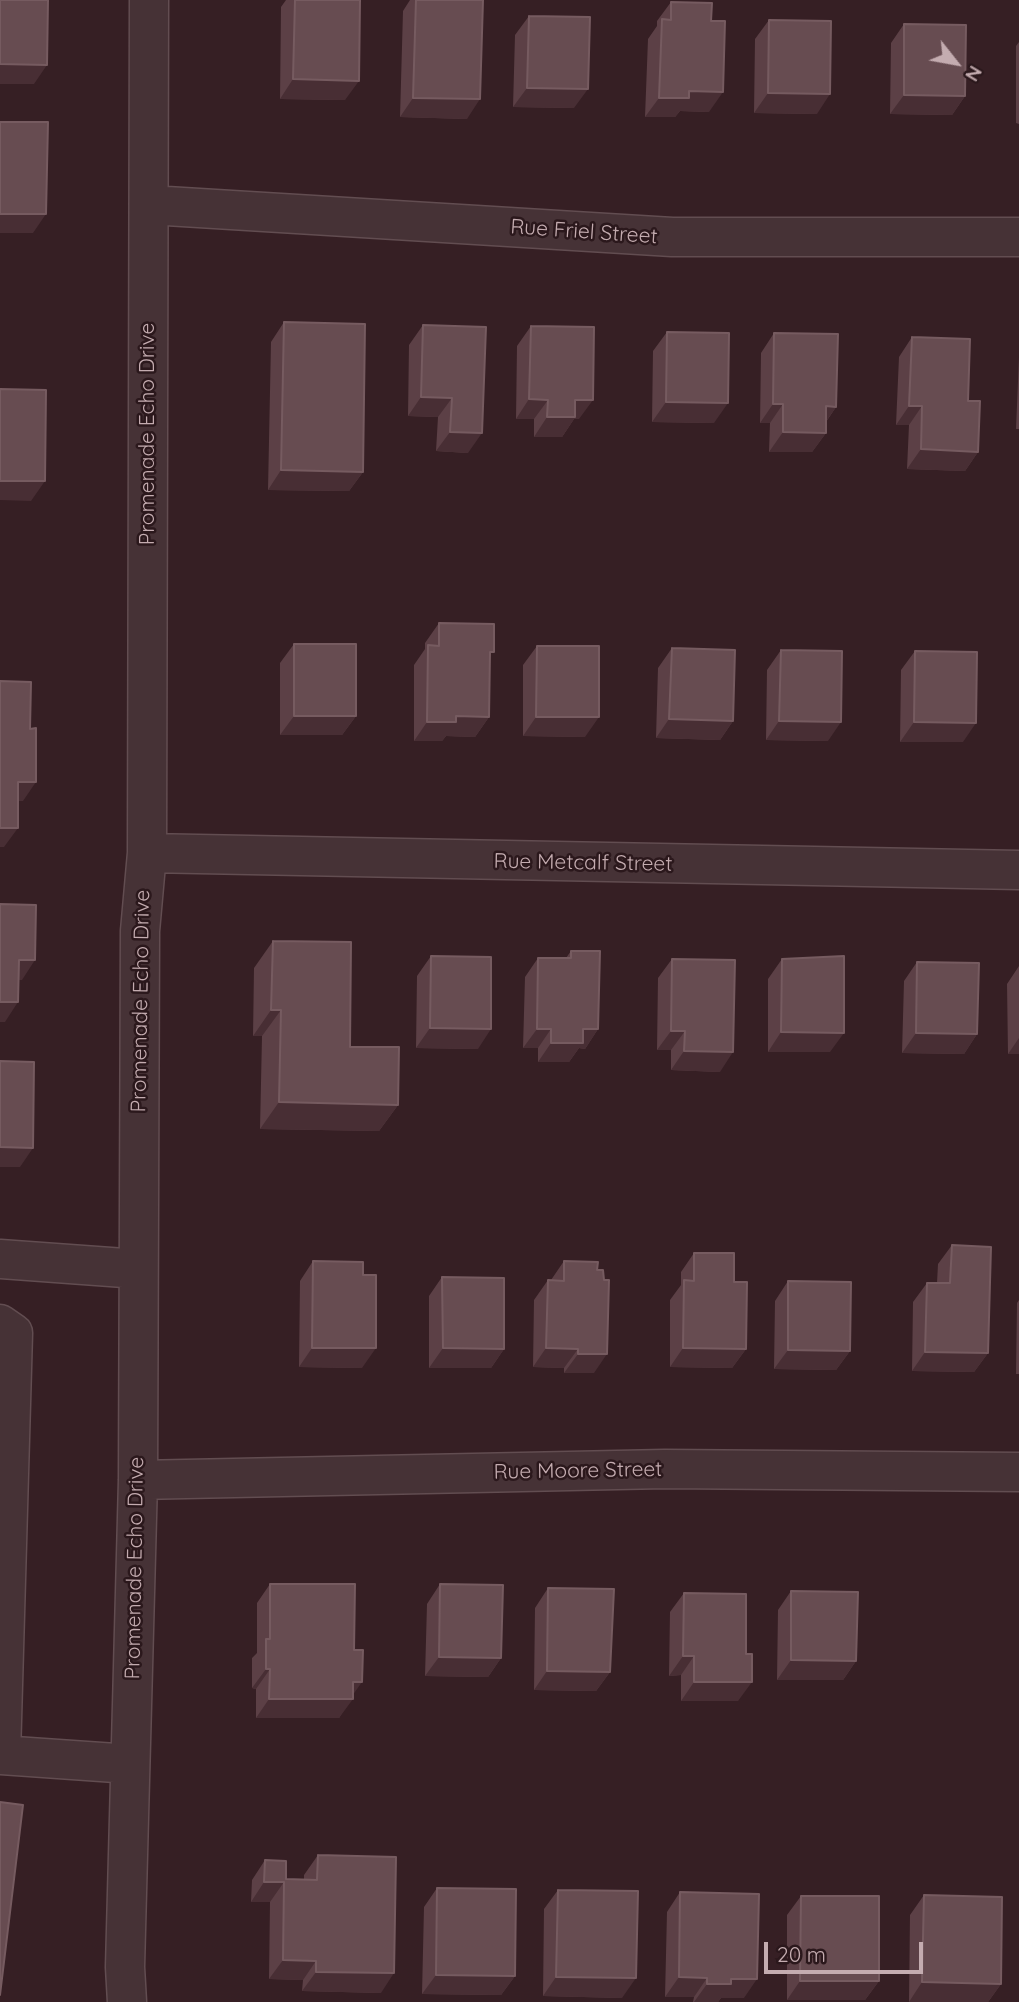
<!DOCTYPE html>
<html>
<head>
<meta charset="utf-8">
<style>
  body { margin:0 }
  #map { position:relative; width:1019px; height:2002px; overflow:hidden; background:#361f24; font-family:Quicksand,sans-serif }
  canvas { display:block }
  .north { position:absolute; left:921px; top:28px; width:70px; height:70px; -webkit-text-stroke:5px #2b181c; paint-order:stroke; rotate:121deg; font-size:19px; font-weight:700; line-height:28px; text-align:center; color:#c4acb0 }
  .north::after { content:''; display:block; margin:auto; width:24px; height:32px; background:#c4acb0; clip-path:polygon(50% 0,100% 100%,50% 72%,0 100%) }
  .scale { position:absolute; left:764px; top:1942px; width:159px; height:32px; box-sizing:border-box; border:4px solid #c4acb0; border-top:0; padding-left:9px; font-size:21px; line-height:24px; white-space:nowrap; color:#c4acb0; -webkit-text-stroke:5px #2b181c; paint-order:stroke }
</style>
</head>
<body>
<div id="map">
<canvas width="1019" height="2002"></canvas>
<div class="north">N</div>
<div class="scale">20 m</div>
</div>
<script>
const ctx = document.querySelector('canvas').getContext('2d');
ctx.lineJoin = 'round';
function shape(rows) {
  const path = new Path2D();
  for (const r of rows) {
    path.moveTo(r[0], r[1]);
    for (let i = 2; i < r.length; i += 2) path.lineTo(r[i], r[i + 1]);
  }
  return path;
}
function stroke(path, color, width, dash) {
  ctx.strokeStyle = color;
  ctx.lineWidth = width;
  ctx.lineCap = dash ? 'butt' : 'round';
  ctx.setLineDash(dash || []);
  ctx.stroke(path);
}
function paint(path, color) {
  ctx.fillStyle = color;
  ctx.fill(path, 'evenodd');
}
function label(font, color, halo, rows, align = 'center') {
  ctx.font = font + ' Quicksand,sans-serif';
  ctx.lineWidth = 5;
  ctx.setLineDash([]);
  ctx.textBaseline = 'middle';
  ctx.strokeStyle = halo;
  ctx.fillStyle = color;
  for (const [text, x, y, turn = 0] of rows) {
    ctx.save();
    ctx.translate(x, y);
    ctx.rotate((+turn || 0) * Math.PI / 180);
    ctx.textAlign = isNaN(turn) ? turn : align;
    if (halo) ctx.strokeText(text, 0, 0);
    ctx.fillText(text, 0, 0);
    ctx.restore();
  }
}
const minor = shape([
  [150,205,672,237,1019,237],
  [147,853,1019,870],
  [0,1259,138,1269],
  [0,1324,13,1333,1,1755],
  [138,1480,665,1469,1019,1472],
  [0,1755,130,1764],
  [127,2002,125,1967,138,1480,140,931,147,853,149,0]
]);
const wall = shape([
  [286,0,360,0,345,100,280,99,281,7],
  [410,0,483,0,467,119,400,117,403,11],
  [671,2,709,112,680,111,675,117,645,117,648,39,657,26,657,21],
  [529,16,574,108,513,107,515,35],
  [769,20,817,114,754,113,755,39],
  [904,24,965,96,952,115,890,114,891,43],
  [1019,42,1019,124,1016,123,1016,46],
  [284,322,363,472,349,491,268,490,271,342],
  [423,325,486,327,468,453,436,451,438,417,408,416,409,345],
  [531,326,579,419,574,419,562,437,534,437,534,419,516,419,517,346],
  [667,332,714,423,652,422,653,351],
  [774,333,836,407,826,422,826,433,812,452,769,452,770,423,760,423,761,353],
  [912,337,968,401,978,452,965,471,907,469,909,425,896,425,899,357],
  [1019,357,1019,429,1016,429],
  [439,623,490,658,489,717,475,737,446,736,442,741,414,741,414,665,425,649,425,643],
  [294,644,356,716,342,735,280,735,280,663],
  [537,646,585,737,523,736,523,665],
  [672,648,733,721,720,740,656,738,658,668],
  [781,650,828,741,766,740,767,670],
  [915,651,963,742,900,742,901,670],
  [273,941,350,1047,398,1105,379,1131,260,1129,262,1036,253,1036,254,968],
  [571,951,598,1029,585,1049,579,1048,569,1062,538,1062,538,1048,523,1048,525,977,538,958,566,958],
  [431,956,478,1049,416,1048,417,976],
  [672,959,720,1072,671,1070,671,1050,657,1050,658,978],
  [782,959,830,1052,768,1052,768,979],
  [917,962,977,1034,964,1054,902,1053,904,981],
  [1019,966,1019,1054,1008,1054,1007,984],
  [952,1245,988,1353,974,1372,912,1371,913,1302,927,1283,937,1283,938,1264],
  [694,1253,734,1282,746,1349,732,1368,670,1367,670,1300,681,1285,681,1272],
  [313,1261,362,1368,299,1367,300,1281],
  [564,1261,597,1270,604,1280,594,1373,564,1373,564,1368,533,1367,534,1300,548,1280,551,1280],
  [442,1277,504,1349,491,1368,429,1368,429,1296],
  [788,1281,850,1351,836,1370,774,1369,775,1301],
  [1019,1300,1019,1374,1016,1374,1017,1303],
  [270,1584,353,1695,339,1718,256,1718,256,1689,252,1688,252,1658,257,1653,257,1603],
  [440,1584,501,1658,488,1677,425,1676,427,1604],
  [548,1588,610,1672,596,1691,534,1690,535,1608],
  [791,1591,856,1661,843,1680,777,1680,778,1610],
  [684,1593,746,1654,738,1701,681,1701,681,1675,669,1676,670,1612],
  [318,1855,381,1993,302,1991,303,1980,269,1979,270,1902,251,1902,252,1880,265,1860,286,1879,304,1880,304,1875],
  [437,1888,515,1976,501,1995,422,1994,424,1907],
  [558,1890,622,1998,543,1996,544,1909],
  [680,1892,744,1998,721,1998,718,2002,693,2002,694,1997,665,1997,667,1912],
  [924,1895,1001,1984,988,2002,909,2002,910,1915],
  [801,1896,879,1981,865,2000,787,2000,787,1915]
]);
const shadedWall = shape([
  [0,64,47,65,34,84,0,84],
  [293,79,359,81,345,100,280,99],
  [527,88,588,89,574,108,513,107],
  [689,91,723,92,709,112,680,111,675,117,645,117,659,98],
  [768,93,830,94,817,114,754,113],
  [904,95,965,96,952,115,890,114],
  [413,98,480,99,467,119,400,117],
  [0,214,46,214,33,233,0,233],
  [421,397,452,398,438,417,408,416],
  [529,399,548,400,534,419,516,419],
  [575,400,593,400,579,419,574,419,562,437,534,437,547,417],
  [666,402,728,403,714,423,652,422],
  [773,404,783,404,770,423,760,423],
  [826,406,836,407,823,426],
  [909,406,922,406,909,425,896,425],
  [450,432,482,433,468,453,436,451],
  [783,432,826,433,812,452,769,452],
  [921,449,978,452,965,471,907,469],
  [281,470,363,472,349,491,268,490],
  [0,481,45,481,31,501,0,500],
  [294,716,356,716,342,735,280,735],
  [456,716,489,717,475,737,446,736,442,741,414,741,427,722],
  [536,717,599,717,585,737,523,736],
  [669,719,733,721,720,740,656,738],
  [779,721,841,722,828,741,766,740],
  [914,722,976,723,963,742,900,742],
  [18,782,36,782,23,801,4,801],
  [0,828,18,828,4,847,0,847],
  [19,960,35,960,22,980,5,980],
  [0,1002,18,1002,5,1022,0,1022],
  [271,1010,281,1010,262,1036,253,1036],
  [430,1028,491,1029,478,1049,416,1048],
  [537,1029,551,1029,538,1048,523,1048],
  [583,1029,598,1029,585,1049,579,1048,569,1062,538,1062,551,1043],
  [671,1031,685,1031,671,1050,657,1050],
  [781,1032,844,1033,830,1052,768,1052],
  [916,1033,977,1034,964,1054,902,1053],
  [1019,1038,1019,1054,1008,1054],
  [684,1051,733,1052,720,1072,671,1070],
  [279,1102,398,1105,379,1131,260,1129],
  [0,1147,33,1148,20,1167,0,1167],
  [312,1348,376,1348,362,1368,299,1367],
  [443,1348,504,1349,491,1368,429,1368],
  [546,1348,578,1349,564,1368,533,1367],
  [683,1348,746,1349,732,1368,670,1367],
  [788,1350,850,1351,836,1370,774,1369],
  [925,1352,988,1353,974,1372,912,1371],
  [578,1354,607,1354,594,1373,564,1373],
  [683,1656,694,1656,681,1675,669,1676],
  [439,1657,501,1658,488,1677,425,1676],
  [791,1660,856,1661,843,1680,777,1680],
  [266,1669,270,1669,256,1689,252,1688],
  [547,1671,610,1672,596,1691,534,1690],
  [353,1682,362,1682,350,1699,353,1699,339,1718,256,1718,269,1699],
  [694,1682,752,1682,738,1701,681,1701],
  [264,1882,284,1882,270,1902,251,1902],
  [283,1960,316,1961,303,1980,269,1979],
  [316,1972,394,1973,381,1993,302,1991],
  [436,1975,515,1976,501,1995,422,1994],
  [556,1977,636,1978,622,1998,543,1996],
  [679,1977,707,1978,694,1997,665,1997],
  [731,1979,757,1979,744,1998,721,1998,718,2002,694,2002,707,1984],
  [800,1981,879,1981,865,2000,787,2000],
  [922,1982,1001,1984,988,2002,909,2002]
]);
const building = shape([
  [0,0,48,0,47,65,0,64,0,0],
  [295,0,360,0,359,81,293,79,295,0],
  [416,0,483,0,480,99,413,98,416,0],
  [671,2,712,3,711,21,725,21,723,92,689,91,689,98,659,98,662,19,671,20,671,2],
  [529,16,590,17,588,89,527,88,529,16],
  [769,20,831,21,830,94,768,93,769,20],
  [904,24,966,25,965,96,904,95,904,24],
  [0,122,48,122,46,214,0,214,0,122],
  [284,322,365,324,363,472,281,470,284,322],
  [423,325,486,327,482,433,450,432,452,398,421,397,423,325],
  [531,326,594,327,593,400,575,400,575,417,547,417,548,400,529,399,531,326],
  [667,332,729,333,728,403,666,402,667,332],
  [774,333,838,334,836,407,826,406,826,433,783,432,783,404,773,404,774,333],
  [912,337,970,339,968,401,980,401,978,452,921,449,922,406,909,406,912,337],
  [0,389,46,390,45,481,0,481,0,389],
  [439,623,494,624,494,652,490,652,489,717,456,716,456,722,427,722,428,645,439,646,439,623],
  [294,644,356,644,356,716,294,716,294,644],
  [537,646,599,646,599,717,536,717,537,646],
  [672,648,735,650,733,721,669,719,672,648],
  [781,650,842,651,841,722,779,721,781,650],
  [915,651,977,652,976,723,914,722,915,651],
  [0,681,31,682,30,729,36,728,36,782,18,782,18,828,0,828,0,681],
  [0,904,36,905,35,960,19,960,18,1002,0,1002,0,904],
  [273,941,351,942,350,1047,399,1047,398,1105,279,1102,281,1010,271,1010,273,941],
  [571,951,600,951,598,1029,583,1029,583,1043,551,1043,551,1029,537,1029,538,958,571,958,571,951],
  [431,956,491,957,491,1029,430,1028,431,956],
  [844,956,844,1033,781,1032,782,959,844,956],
  [672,959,735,960,733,1052,684,1051,685,1031,671,1031,672,959],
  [917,962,979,963,977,1034,916,1033,917,962],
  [0,1061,34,1062,33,1148,0,1147,0,1061],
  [952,1245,991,1247,988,1353,925,1352,927,1283,950,1283,952,1245],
  [694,1253,734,1253,734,1282,747,1282,746,1349,683,1348,684,1280,694,1281,694,1253],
  [313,1261,363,1262,363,1275,376,1275,376,1348,312,1348,313,1261],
  [564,1261,598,1262,597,1270,603,1270,604,1280,609,1280,607,1354,578,1354,578,1349,546,1348,548,1280,564,1281,564,1261],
  [442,1277,504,1278,504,1349,443,1348,442,1277],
  [788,1281,851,1282,850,1351,788,1350,788,1281],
  [270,1584,355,1584,354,1650,363,1650,362,1682,353,1682,353,1699,269,1699,270,1669,266,1669,266,1639,270,1639,270,1584],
  [440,1584,503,1585,501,1658,439,1657,440,1584],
  [548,1588,614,1589,610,1672,547,1671,548,1588],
  [791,1591,858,1592,856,1661,791,1660,791,1591],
  [684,1593,746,1594,746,1654,752,1654,752,1682,694,1682,694,1656,683,1656,684,1593],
  [0,1802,23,1805,0,1995,0,1802],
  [318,1855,396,1857,394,1973,316,1972,316,1961,283,1960,284,1882,264,1882,265,1860,286,1861,286,1879,317,1880,318,1855],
  [437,1888,516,1889,515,1976,436,1975,437,1888],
  [558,1890,638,1891,636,1978,556,1977,558,1890],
  [680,1892,759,1894,757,1979,731,1979,731,1984,707,1984,707,1978,679,1977,680,1892],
  [924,1895,1002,1897,1001,1984,922,1982,924,1895],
  [801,1896,879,1896,879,1981,800,1981,801,1896]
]);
const streetNames = [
  ["Rue Friel Street",584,232,4],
  ["Promenade Echo Drive",148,434,-90],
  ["Rue Metcalf Street",583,863,1],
  ["Promenade Echo Drive",141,1001,-89],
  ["Rue Moore Street",578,1471,-1],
  ["Promenade Echo Drive",135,1568,-89]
];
stroke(minor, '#624d51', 41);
stroke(minor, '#463236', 38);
paint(wall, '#5c4046');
paint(shadedWall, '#482e34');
paint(building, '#674c51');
stroke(building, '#765b60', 2);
label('21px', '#c4acb0', '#2b181c', streetNames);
</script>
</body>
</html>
